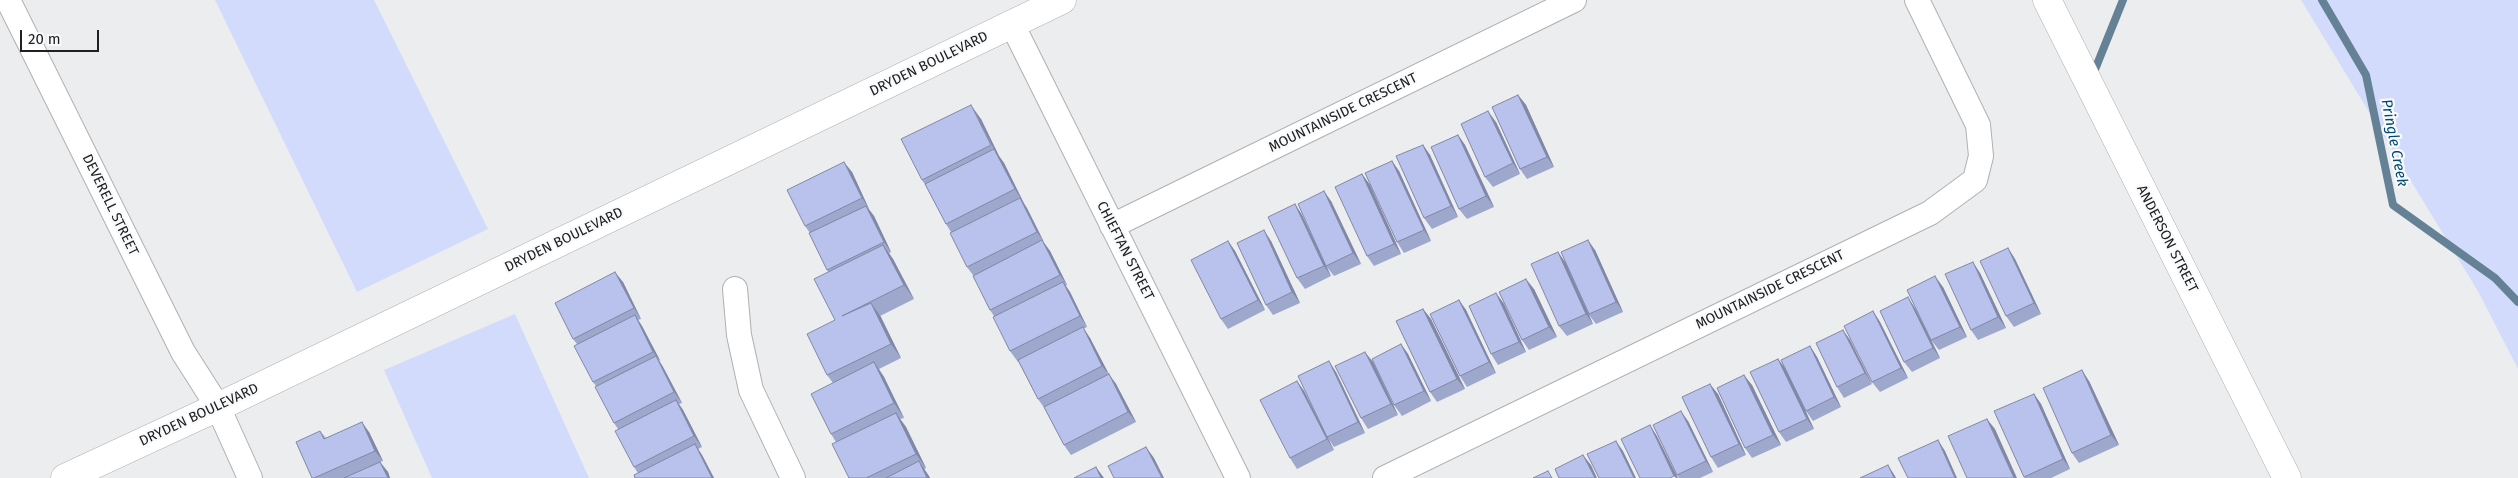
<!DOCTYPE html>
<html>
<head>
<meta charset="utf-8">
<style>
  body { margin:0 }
  #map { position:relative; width:2518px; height:478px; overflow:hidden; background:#ecedef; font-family:"Fira Sans",sans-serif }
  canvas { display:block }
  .scale { position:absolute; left:20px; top:30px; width:79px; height:22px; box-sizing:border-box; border:2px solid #202021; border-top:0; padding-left:6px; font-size:15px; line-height:18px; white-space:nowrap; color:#202021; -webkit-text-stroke:4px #f9fafc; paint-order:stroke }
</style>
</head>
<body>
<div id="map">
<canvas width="2518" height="478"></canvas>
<div class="scale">20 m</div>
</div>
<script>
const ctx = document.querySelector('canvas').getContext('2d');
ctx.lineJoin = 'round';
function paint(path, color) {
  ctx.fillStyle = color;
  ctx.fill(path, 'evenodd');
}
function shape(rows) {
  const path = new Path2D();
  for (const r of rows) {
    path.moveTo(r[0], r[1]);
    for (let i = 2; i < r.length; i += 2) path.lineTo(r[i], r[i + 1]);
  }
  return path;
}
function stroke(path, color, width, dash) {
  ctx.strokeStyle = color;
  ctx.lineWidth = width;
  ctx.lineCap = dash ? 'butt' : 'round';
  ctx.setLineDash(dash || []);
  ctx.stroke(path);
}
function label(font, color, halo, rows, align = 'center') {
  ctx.font = font + ' "Fira Sans",sans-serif';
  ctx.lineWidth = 4.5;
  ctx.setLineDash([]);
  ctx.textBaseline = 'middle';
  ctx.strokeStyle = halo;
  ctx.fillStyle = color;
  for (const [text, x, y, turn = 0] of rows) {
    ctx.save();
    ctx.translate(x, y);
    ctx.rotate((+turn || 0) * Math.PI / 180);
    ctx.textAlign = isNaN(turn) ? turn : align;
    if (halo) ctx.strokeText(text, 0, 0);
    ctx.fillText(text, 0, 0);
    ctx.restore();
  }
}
const green = shape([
  [215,0,374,0,488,229,357,292],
  [2301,0,2518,0,2518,369,2479,293],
  [515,314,589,478,432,478,384,370]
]);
const stream = shape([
  [2322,0,2366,75,2393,205,2495,278,2518,302],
  [2094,72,2123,0]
]);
const minor = shape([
  [8,0,183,352,218,407,250,478],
  [1012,24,1238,478],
  [1112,226,1574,0],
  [735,289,739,335,751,390,793,478],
  [1385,478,1930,213,1975,180,1981,156,1978,125,1917,0]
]);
const tertiary = shape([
  [2047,0,2287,478],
  [65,478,218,407,1062,0]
]);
const wall = shape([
  [1518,95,1526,105,1554,167,1527,179,1520,169],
  [981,119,999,156,1004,163,1044,243,1050,251,1067,285,1066,286,1070,292,1087,327,1083,329,1090,338,1108,374,1116,384,1136,422,1071,455,1064,445,1045,409,1038,399,1018,361,1018,362,1010,351,994,316,990,310,973,275,967,267,951,232,946,224,926,186,922,180],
  [1496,122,1520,174,1493,187,1485,177],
  [1458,135,1465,145,1494,207,1467,219,1459,209],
  [1423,145,1430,155,1458,217,1432,229,1424,218],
  [1392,161,1399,171,1431,241,1404,253,1397,242],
  [852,172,869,209,874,216,891,252,889,253,893,259,914,299,880,316,901,358,879,369,884,377,904,418,900,419,906,427,926,468,924,469,930,478,849,478,836,442,831,434,833,383,827,375,835,320,828,272,810,233,805,226],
  [1362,174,1370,185,1401,254,1374,266,1367,256],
  [1331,201,1361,264,1334,276,1326,266],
  [1295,204,1302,215,1331,276,1305,289,1297,278],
  [1228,241,1235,251,1265,310,1228,329,1221,319],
  [1271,241,1300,303,1273,315,1266,305],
  [2008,248,2015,259,2041,314,2014,327,2006,316],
  [1595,250,1623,312,1596,324,1589,315,1593,324,1567,336,1559,326,1558,252,1565,262],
  [1980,273,2006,328,1978,340,1971,330],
  [623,282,641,319,638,320,642,326,660,362,663,367,682,403,679,404,683,410,702,447,698,449,702,455,714,478,635,478,638,473,634,467,618,429,614,423,596,386,593,382,577,344,573,339],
  [1943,287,1967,337,1939,350,1931,340],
  [1534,289,1557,337,1529,350,1522,340],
  [1496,293,1504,304,1526,352,1498,365,1491,354],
  [1459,300,1466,310,1496,373,1467,387,1460,376],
  [1915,308,1940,358,1912,372,1904,362],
  [1423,309,1431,319,1465,389,1437,402,1430,392],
  [1873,311,1880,322,1908,378,1880,392,1872,382],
  [1843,330,1850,340,1872,384,1844,398,1837,387],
  [1401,344,1408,354,1431,401,1402,416,1394,405],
  [1810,346,1817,357,1841,407,1813,421,1806,411,1789,377,1814,429,1786,442,1779,432,1778,359,1785,369],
  [1373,362,1398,415,1368,429,1361,418],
  [1336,372,1365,433,1334,447,1328,438,1334,450,1297,469,1290,458,1297,381,1304,391,1323,429],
  [2089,381,2119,445,2079,463,2072,453],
  [1752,385,1781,445,1752,458,1745,448],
  [1718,394,1746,455,1718,468,1711,457],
  [2034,394,2041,404,2070,469,2051,478,2025,478,2024,477],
  [1688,421,1713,472,1700,478,1679,478,1677,475],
  [320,431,326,438,369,432,383,461,380,462,388,472,390,478,312,478]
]);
const shadedWall = shape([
  [1518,95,1526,105,1554,167,1547,157],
  [971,105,981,119,999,156,1004,163,1024,204,1015,189],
  [1488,111,1496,122,1520,174,1513,163],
  [1458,135,1465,145,1494,207,1486,196],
  [1423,145,1430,155,1458,217,1451,206],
  [1392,161,1399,171,1431,241,1424,230],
  [844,162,852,172,869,209,862,198],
  [1362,174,1370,185,1401,254,1394,244],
  [1324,191,1331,201,1361,264,1353,253],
  [1020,198,1027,208,1044,242,1037,232],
  [1295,204,1302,215,1331,276,1324,266],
  [866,206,874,216,891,252,884,242],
  [1264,230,1271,241,1300,303,1292,292],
  [1042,240,1050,251,1067,285,1060,275],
  [1588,240,1595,250,1623,312,1616,302],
  [1228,241,1235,251,1265,310,1258,300],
  [883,245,893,259,914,299,904,285],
  [2008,248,2015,259,2041,314,2034,303],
  [1558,252,1565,262,1593,324,1586,314],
  [1973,262,1980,273,2006,328,1998,317],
  [615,272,623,282,641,319,634,308],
  [1935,276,1943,287,1967,337,1960,327],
  [1526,279,1534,289,1557,337,1549,327],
  [1063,282,1070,292,1087,327,1080,316],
  [1496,293,1504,304,1526,352,1519,342],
  [1908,297,1915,308,1940,358,1933,348],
  [1459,300,1466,310,1496,373,1489,362],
  [871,303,881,317,901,358,891,344],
  [1423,309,1431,319,1465,389,1457,379],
  [1873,311,1880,322,1908,378,1901,368],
  [635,315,642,326,661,362,653,352],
  [1083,327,1090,338,1110,376,1102,366],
  [1843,330,1850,340,1872,384,1865,373],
  [1401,344,1408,354,1431,401,1424,391],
  [1810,346,1817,357,1841,407,1834,397],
  [1365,352,1373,362,1398,415,1391,404],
  [656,356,663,367,682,403,674,392],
  [1778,359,1786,369,1814,429,1807,419],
  [1329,361,1336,372,1365,433,1358,422],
  [874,362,884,377,904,418,894,403],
  [2082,370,2089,381,2119,445,2111,435],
  [1109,374,1116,384,1136,422,1128,412],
  [1744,375,1752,385,1781,445,1773,435],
  [1297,381,1304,391,1334,450,1327,439],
  [1710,384,1718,394,1746,455,1739,444],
  [2034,394,2041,404,2070,469,2063,459],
  [676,400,683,410,702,447,694,436],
  [1681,411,1688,421,1713,472,1706,461],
  [896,413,906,427,926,468,916,454],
  [1987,419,1995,429,2017,478,2014,478],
  [362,422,369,432,383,461,375,451],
  [1650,425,1657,436,1678,478,1676,478,1674,476],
  [1938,440,1945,451,1957,478,1955,478],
  [1616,441,1623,451,1636,478,1634,478],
  [695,444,702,455,714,478,712,478],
  [1146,447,1154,458,1164,478,1162,478],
  [1583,455,1591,465,1597,478,1595,478],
  [919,461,929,476,930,478,927,478],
  [380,462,388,472,390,478,388,478],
  [1888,465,1895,476,1896,478,1894,478],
  [1096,467,1104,478,1101,478]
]);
const building = shape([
  [1518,95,1547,157,1520,169,1492,107,1518,95],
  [971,105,991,145,922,180,901,139,971,105],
  [1488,111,1513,163,1485,177,1461,124,1488,111],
  [1458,135,1486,196,1459,209,1431,147,1458,135],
  [1423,145,1451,206,1424,218,1396,156,1423,145],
  [994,149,1015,189,946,224,925,184,994,149],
  [1392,161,1424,230,1397,242,1365,173,1392,161],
  [844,162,862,198,805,226,787,190,844,162],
  [1362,174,1394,244,1367,256,1335,187,1362,174],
  [1324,191,1353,253,1326,266,1298,204,1324,191],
  [1020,198,1037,232,967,267,950,233,1020,198],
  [1295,204,1324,266,1297,278,1268,217,1295,204],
  [866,206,884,242,827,270,809,233,866,206],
  [1264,230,1292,292,1266,305,1237,243,1264,230],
  [1042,240,1060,275,990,310,973,276,1042,240],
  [1588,240,1616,302,1589,314,1561,252,1588,240],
  [1228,241,1258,300,1221,319,1191,260,1228,241],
  [883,245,904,285,842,316,871,303,891,344,827,375,807,334,835,320,814,279,883,245],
  [2008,248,2034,303,2006,316,1980,261,2008,248],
  [1558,252,1586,314,1559,326,1531,264,1558,252],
  [1973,262,1998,317,1971,330,1945,274,1973,262],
  [615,272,634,308,573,339,555,303,615,272],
  [1935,276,1960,327,1931,340,1907,290,1935,276],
  [1526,279,1549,327,1522,340,1499,292,1526,279],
  [1063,282,1080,316,1010,351,993,317,1063,282],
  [1496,293,1519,342,1491,354,1469,306,1496,293],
  [1908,297,1933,348,1904,362,1880,311,1908,297],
  [1459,300,1489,362,1460,376,1430,314,1459,300],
  [1423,309,1457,379,1430,392,1396,321,1423,309],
  [1873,311,1901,368,1872,382,1844,326,1873,311],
  [635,315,653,352,593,382,574,346,635,315],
  [1083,327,1102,366,1038,399,1018,360,1083,327],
  [1843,330,1865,373,1837,387,1816,343,1843,330],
  [1401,344,1424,391,1394,405,1372,359,1401,344],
  [1810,346,1834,397,1806,411,1781,360,1810,346],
  [1365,352,1391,404,1361,418,1335,366,1365,352],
  [656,356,674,392,614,423,595,387,656,356],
  [1778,359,1807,419,1779,432,1750,372,1778,359],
  [1329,361,1358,422,1327,437,1298,376,1329,361],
  [874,362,894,403,831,434,811,394,874,362],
  [2082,370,2111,435,2072,453,2043,388,2082,370],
  [1109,374,1128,412,1064,445,1044,407,1109,374],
  [1744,375,1773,435,1745,448,1717,388,1744,375],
  [1297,381,1327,439,1290,458,1260,400,1297,381],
  [1710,384,1739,444,1711,457,1682,397,1710,384],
  [2034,394,2063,459,2024,477,1994,411,2034,394],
  [676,400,694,436,634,467,615,431,676,400],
  [1681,411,1706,461,1677,475,1653,425,1681,411],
  [896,413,916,454,866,478,849,478,832,444,896,413],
  [1987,419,2014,478,1967,478,1948,436,1987,419],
  [362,422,375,451,314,478,312,478,296,442,320,431,324,439,362,422],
  [1650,425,1674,476,1670,478,1640,478,1621,439,1650,425],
  [1938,440,1955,478,1908,478,1898,458,1938,440],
  [1616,441,1634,478,1599,478,1587,454,1616,441],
  [695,444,712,478,635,478,634,475,695,444],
  [1146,447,1162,478,1114,478,1108,466,1146,447],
  [1583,455,1595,478,1559,478,1555,469,1583,455],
  [919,461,927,478,886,478,919,461],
  [380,462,388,478,344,478,380,462],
  [1888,465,1894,478,1860,478,1888,465],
  [1096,467,1101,478,1074,478,1096,467],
  [1548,471,1552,478,1533,478,1548,471]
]);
const streetNames = [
  ["DRYDEN BOULEVARD",929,64,-26],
  ["MOUNTAINSIDE CRESCENT",1343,113,-26],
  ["DEVERELL STREET",110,205,64],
  ["ANDERSON STREET",2167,239,63],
  ["DRYDEN BOULEVARD",564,240,-26],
  ["CHIEFTAN STREET",1125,251,63],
  ["MOUNTAINSIDE CRESCENT",1770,290,-26],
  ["DRYDEN BOULEVARD",199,415,-25]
];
const waterNames = [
  ["Pringle Creek",2394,143,79]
];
paint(green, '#d3dbfd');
stroke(stream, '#658196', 8);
stroke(minor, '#b0b0b3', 26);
stroke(tertiary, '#b0b0b3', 29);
stroke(minor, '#fff', 24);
stroke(tertiary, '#fff', 28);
paint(wall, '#9ea7cc');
paint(shadedWall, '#8188a6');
paint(building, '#b8c2ed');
stroke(building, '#8188a6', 1);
label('14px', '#202021', '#f9fafc', streetNames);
label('italic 15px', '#014a71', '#f9fafc', waterNames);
</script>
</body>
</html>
